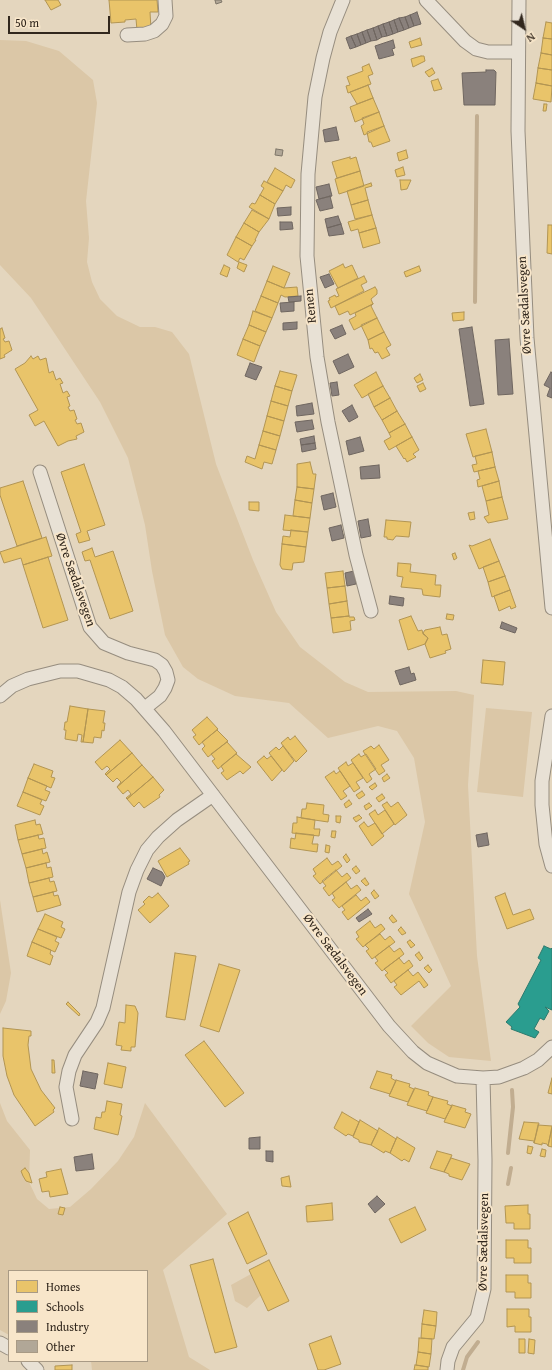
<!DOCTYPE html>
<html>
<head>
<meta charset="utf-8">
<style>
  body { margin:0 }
  #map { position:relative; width:552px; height:1370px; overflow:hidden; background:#e4d6be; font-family:"Gentium Book Plus",serif }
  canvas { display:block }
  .legend { position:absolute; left:8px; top:1270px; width:140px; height:92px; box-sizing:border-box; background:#f8e6ca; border:1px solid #a89a85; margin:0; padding:5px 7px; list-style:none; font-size:12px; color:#31271d }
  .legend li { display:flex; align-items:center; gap:8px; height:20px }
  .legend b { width:20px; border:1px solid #a89a85 }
  .north { position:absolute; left:504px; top:8px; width:40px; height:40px; -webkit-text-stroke:3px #f8e6ca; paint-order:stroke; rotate:145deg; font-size:11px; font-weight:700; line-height:16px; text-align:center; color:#31271d }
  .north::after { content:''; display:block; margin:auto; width:14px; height:18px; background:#31271d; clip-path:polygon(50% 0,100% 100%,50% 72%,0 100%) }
  .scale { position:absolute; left:8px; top:16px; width:102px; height:18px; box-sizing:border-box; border:2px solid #31271d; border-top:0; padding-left:5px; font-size:12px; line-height:14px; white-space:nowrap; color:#31271d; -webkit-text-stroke:3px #f8e6ca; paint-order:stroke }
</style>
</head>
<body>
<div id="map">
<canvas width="552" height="1370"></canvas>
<ul class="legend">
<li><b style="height:11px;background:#e9c46a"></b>Homes</li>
<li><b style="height:11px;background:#2a9d8f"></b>Schools</li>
<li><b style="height:11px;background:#8a817c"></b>Industry</li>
<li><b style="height:11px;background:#b1a797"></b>Other</li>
</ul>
<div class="north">N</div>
<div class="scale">50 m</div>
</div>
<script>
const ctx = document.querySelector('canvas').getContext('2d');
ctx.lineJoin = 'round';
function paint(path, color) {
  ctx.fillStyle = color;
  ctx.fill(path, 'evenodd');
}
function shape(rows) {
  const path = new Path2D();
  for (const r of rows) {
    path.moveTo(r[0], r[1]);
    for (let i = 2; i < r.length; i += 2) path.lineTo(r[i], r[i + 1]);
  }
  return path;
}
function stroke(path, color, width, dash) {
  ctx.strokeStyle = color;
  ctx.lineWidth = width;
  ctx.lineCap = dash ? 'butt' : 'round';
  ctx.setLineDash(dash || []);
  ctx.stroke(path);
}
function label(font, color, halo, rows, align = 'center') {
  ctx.font = font + ' "Gentium Book Plus",serif';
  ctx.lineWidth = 4;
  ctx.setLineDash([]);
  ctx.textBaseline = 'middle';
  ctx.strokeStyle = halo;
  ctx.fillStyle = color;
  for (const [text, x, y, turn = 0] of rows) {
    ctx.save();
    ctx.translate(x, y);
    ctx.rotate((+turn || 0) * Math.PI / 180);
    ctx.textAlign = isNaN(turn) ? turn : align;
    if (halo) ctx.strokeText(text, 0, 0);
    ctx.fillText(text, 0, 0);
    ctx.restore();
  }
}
const green = shape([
  [0,40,26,41,59,51,93,80,97,103,86,201,89,238,87,262,92,282,100,299,117,316,140,327,155,327,172,332,189,354,216,464,253,560,276,612,300,647,345,682,368,692,456,691,474,695,468,785,477,956,491,1061,449,1057,428,1043,411,1026,451,986,409,894,425,822,414,758,397,731,378,726,328,738,289,703,235,696,198,679,183,667,165,635,152,571,145,525,128,458,100,402,55,334,31,298,0,265],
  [486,708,532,712,523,797,477,792],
  [0,900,11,973,6,1001,0,1014],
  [0,1103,7,1121,30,1150,29,1182,37,1199,49,1209,70,1207,91,1189,118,1161,134,1137,145,1103,227,1214,163,1270,189,1357,210,1370,92,1370,91,1361,147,1361,147,1271,9,1271,9,1335,0,1330],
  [251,1274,261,1295,247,1308,235,1301,231,1285]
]);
const homes = shape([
  [45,0,58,0,61,5,51,10,45,0],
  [109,0,157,0,158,12,150,12,151,29,137,30,136,19,125,20,125,22,111,23,109,0],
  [546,22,552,23,552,39,543,38,546,22],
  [420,38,422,45,411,48,409,42,420,38],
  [543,38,552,39,552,55,541,53,543,38],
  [541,53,552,55,552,70,538,68,541,53],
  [421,56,424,56,425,61,413,67,411,59,421,56],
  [369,64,373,74,368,76,371,84,348,93,346,86,350,85,347,77,363,71,362,67,369,64],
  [432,68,435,73,429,77,425,72,432,68],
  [538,68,552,70,552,86,536,83,538,68],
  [438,79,442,89,434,91,431,81,438,79],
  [536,83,552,86,551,102,533,99,536,83],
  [368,85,373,98,357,104,350,92,368,85],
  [373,98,379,112,355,122,350,107,373,98],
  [544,104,547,104,546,111,543,111,544,104],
  [379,112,384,126,364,135,361,126,364,124,362,118,379,112],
  [384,126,390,141,373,147,371,142,369,142,367,132,384,126],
  [406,150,408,158,399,161,397,153,406,150],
  [350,157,350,159,356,157,360,171,337,178,332,162,350,157],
  [403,167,405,175,397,177,395,170,403,167],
  [275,168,295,180,291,188,286,185,283,191,267,182,275,168],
  [360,171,364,186,339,194,335,179,360,171],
  [400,180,411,180,407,189,401,190,400,180],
  [264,181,283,191,275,204,260,195,264,188,261,186,264,181],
  [371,183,372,186,365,188,368,200,351,205,347,191,371,183],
  [260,195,275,204,269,219,249,207,252,203,255,204,260,195],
  [368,200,372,215,355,219,351,205,368,200],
  [252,210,269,219,259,232,244,223,252,210],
  [372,215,376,228,359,233,358,229,351,231,348,222,372,215],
  [244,223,259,232,255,240,256,240,252,246,236,237,244,223],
  [548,225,552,225,552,254,547,253,548,225],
  [376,228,380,243,363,248,359,233,376,228],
  [236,237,252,246,244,260,240,258,238,262,227,255,236,237],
  [239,262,247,265,244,272,237,268,239,262],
  [343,264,345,268,352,265,358,278,338,288,329,271,343,264],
  [224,265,230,268,227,277,220,274,224,265],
  [273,266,290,273,284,288,267,281,273,266],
  [419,266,421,271,406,277,404,272,419,266],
  [364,276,367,282,361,285,364,291,331,308,328,301,330,300,329,298,335,295,336,297,339,296,336,289,364,276],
  [267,281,284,288,297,287,298,296,285,297,281,295,278,303,261,296,267,281],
  [375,287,377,290,377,294,371,299,373,304,350,315,348,311,339,315,335,306,375,287],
  [261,296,278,303,272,318,255,311,261,296],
  [373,304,371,306,377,318,354,330,349,320,356,316,355,313,373,304],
  [253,311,272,318,266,332,249,325,253,311],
  [464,312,464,320,453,321,452,313,464,312],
  [377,318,384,332,368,340,361,325,377,318],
  [249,325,266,332,260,346,243,339,249,325],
  [2,328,5,338,3,339,5,342,9,341,12,350,4,355,5,357,0,359,0,329,2,328],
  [384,332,391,345,386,348,390,355,382,359,378,352,375,353,372,348,370,349,368,340,384,332],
  [243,339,260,346,254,362,237,355,243,339],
  [31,356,33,359,38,356,40,360,46,358,49,373,53,371,56,380,60,378,63,383,60,384,63,393,67,391,70,396,67,397,70,406,68,407,70,411,74,410,77,419,75,420,77,424,81,423,84,432,76,436,77,439,68,441,58,446,44,421,35,426,29,415,38,410,15,369,25,363,31,356],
  [280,371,297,375,292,391,275,386,280,371],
  [376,372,383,386,362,398,354,385,376,372],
  [420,374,423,380,417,383,414,378,420,374],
  [423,383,426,389,420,392,417,386,423,383],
  [275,386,292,391,288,406,271,401,275,386],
  [383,386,390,398,374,407,368,394,383,386],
  [390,398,397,411,382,420,374,407,390,398],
  [271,401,288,406,284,421,267,416,271,401],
  [397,411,405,424,389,433,382,420,397,411],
  [267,416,284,421,280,436,263,431,267,416],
  [405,424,412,437,389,450,384,441,391,437,389,433,405,424],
  [486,429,492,452,473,457,466,434,486,429],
  [263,431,280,436,276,450,259,445,263,431],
  [412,437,419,450,413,454,416,457,407,462,405,458,404,459,396,446,412,437],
  [259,445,276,450,272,464,264,462,262,469,245,462,247,456,255,459,259,445],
  [492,452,495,467,474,472,472,465,477,464,475,456,492,452],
  [310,462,313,474,316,474,314,489,297,487,297,464,310,462],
  [84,464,105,525,87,531,90,540,79,543,76,534,81,532,61,472,84,464],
  [495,467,499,481,478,487,477,480,480,479,478,471,495,467],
  [23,481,42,538,17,546,0,495,0,488,23,481],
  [499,481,502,497,486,501,482,486,499,481],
  [297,487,314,489,312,503,295,500,297,487],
  [502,497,508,519,488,523,484,517,489,515,486,501,502,497],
  [295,500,312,503,310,518,293,516,295,500],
  [249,502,259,502,259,511,249,510,249,502],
  [474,512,475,519,470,520,468,513,474,512],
  [285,515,310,518,308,532,283,530,285,515],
  [386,520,411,522,409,537,396,536,393,540,387,539,387,537,384,537,386,520],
  [291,530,308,532,306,547,282,544,283,536,290,537,291,530],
  [46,537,52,556,23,565,21,558,4,563,0,552,46,537],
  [490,539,499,561,479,569,469,545,472,546,490,539],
  [282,544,306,547,304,562,293,563,292,570,282,569,280,565,282,544],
  [92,548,95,557,113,551,133,611,110,619,90,560,85,561,82,552,92,548],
  [455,553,457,558,454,560,452,554,455,553],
  [48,557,68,620,43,628,23,565,48,557],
  [499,561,505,576,488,582,483,567,499,561],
  [398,563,411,564,410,572,436,575,435,585,441,585,440,597,423,595,422,589,401,587,403,577,397,576,398,563],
  [343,571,345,586,327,588,325,573,343,571],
  [505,576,510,590,492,597,488,582,505,576],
  [345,586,347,601,329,604,327,588,345,586],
  [510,590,516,607,511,609,510,606,499,611,494,596,510,590],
  [347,601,349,616,331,618,329,604,347,601],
  [447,614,454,615,453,620,446,619,447,614],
  [349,616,349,617,354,617,355,620,350,621,351,630,333,633,331,618,349,616],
  [411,616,418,631,422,630,423,634,428,638,425,644,408,650,399,620,411,616],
  [440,627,442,635,447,634,451,649,445,651,446,653,430,658,425,644,428,638,423,633,425,630,440,627],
  [483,660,505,662,503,685,481,683,483,660],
  [70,706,88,709,83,742,81,742,82,735,78,734,77,741,65,739,66,730,64,730,65,722,67,722,70,706],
  [88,709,105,711,103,723,105,723,104,731,102,730,101,738,94,737,93,743,83,742,88,709],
  [207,717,218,729,199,745,193,737,196,735,192,730,207,717],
  [217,730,228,741,208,757,202,749,205,746,202,742,217,730],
  [295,736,307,751,296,762,281,743,288,737,290,740,295,736],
  [120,740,132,753,106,775,105,774,110,769,107,766,102,770,95,762,120,740],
  [227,742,237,753,218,769,212,761,215,759,211,754,227,742],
  [379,745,389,760,381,765,385,771,379,775,363,751,371,746,374,749,379,745],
  [283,746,294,761,284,772,269,753,276,747,279,750,283,746],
  [132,753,142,765,117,787,121,782,117,778,113,782,106,775,132,753],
  [236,754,251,767,243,774,240,771,227,780,221,773,224,771,221,766,236,754],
  [359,754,361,757,366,754,376,769,369,774,372,779,367,783,351,760,359,754],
  [264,756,267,759,271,756,282,770,272,781,257,762,264,756],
  [346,762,348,766,353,763,363,778,356,782,360,788,354,792,338,768,346,762],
  [34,764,53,771,51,777,55,778,51,788,28,778,34,764],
  [142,765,153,777,127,799,126,798,131,794,128,790,123,794,117,787,142,765],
  [334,771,336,774,340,771,350,786,343,791,347,796,341,800,325,777,334,771],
  [387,774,390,778,384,782,382,778,387,774],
  [153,777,164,790,159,795,160,797,144,808,139,802,134,807,127,799,153,777],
  [28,778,47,786,45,790,50,792,46,801,23,792,28,778],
  [375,783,377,786,372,790,369,787,375,783],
  [362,791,365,795,359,799,356,795,362,791],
  [23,792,42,800,40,804,44,806,40,815,17,806,23,792],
  [382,794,385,798,379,802,376,798,382,794],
  [349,800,352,804,346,808,344,804,349,800],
  [387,802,391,807,398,802,407,815,395,825,382,805,387,802],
  [307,803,324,805,323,814,329,815,328,822,301,818,302,809,306,809,307,803],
  [369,803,372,806,366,810,364,806,369,803],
  [375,810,378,815,385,810,394,824,382,834,369,814,375,810],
  [359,815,362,818,356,822,353,818,359,815],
  [336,816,341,816,340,823,336,822,336,816],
  [297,817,315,820,314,829,320,829,319,836,292,833,293,823,297,823,297,817],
  [35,820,36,825,40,824,43,834,18,840,15,825,35,820],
  [364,822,368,827,375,823,384,836,372,846,359,826,364,822],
  [332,831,336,831,335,838,331,837,332,831],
  [296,833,314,835,312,844,318,844,317,852,290,848,291,838,295,839,296,833],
  [38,835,39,839,44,838,46,848,22,854,18,840,38,835],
  [326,845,330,846,329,853,325,852,326,845],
  [180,848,190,861,188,862,189,864,167,877,158,861,180,848],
  [42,849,43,854,47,852,50,862,26,868,22,854,42,849],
  [346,854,350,860,347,863,343,857,346,854],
  [327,858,332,865,338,861,342,866,320,884,313,876,316,874,313,869,327,858],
  [46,863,47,868,51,867,53,877,29,883,26,868,46,863],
  [356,866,360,871,356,874,352,869,356,866],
  [336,870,342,877,347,873,351,878,329,896,323,888,326,886,322,881,336,870],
  [49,878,50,882,54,881,57,891,33,897,29,883,49,878],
  [365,878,369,884,366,886,361,881,365,878],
  [346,882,351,889,357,885,361,890,339,908,332,900,335,898,332,893,346,882],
  [374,890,379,896,375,899,371,893,374,890],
  [53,892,54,896,58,895,61,905,37,912,33,897,53,892],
  [158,893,169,906,150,923,138,910,145,904,143,902,149,896,152,898,158,893],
  [505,893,513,915,530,909,534,919,507,929,495,897,505,893],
  [356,895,361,901,366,897,370,902,348,920,342,912,345,910,342,906,356,895],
  [45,914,63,922,61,927,65,929,61,938,38,929,45,914],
  [392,915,397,921,393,923,389,918,392,915],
  [370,921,375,928,381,924,385,929,363,947,356,939,359,937,356,932,370,921],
  [401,927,406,933,402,935,398,930,401,927],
  [38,929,57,937,55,941,59,943,55,952,32,942,38,929],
  [380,934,385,940,390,936,395,942,372,959,366,951,369,949,365,945,380,934],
  [410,940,415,945,411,948,407,942,410,940],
  [32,942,51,950,50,954,53,956,50,965,27,956,32,942],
  [389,946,394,952,400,948,404,954,382,971,375,963,378,961,375,957,389,946],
  [419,952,423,958,420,961,415,955,419,952],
  [175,953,196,956,185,1020,166,1017,175,953],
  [399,958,404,964,409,960,413,966,391,983,385,975,388,973,384,969,399,958],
  [219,964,240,970,219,1032,200,1026,219,964],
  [428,965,432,970,429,973,424,968,428,965],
  [408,970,413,976,418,972,428,985,424,988,419,981,401,995,394,987,397,985,394,981,408,970],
  [68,1002,80,1014,79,1016,66,1004,68,1002],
  [126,1005,135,1006,138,1013,135,1047,131,1047,131,1051,121,1050,122,1046,116,1045,119,1022,125,1023,126,1005],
  [3,1028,31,1031,31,1036,29,1036,28,1045,31,1069,41,1090,55,1108,53,1110,54,1112,35,1126,14,1095,7,1076,3,1056,3,1028],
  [204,1041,244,1093,225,1107,185,1055,204,1041],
  [52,1060,54,1060,55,1073,52,1073,52,1060],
  [108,1063,126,1067,122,1088,104,1084,108,1063],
  [377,1071,392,1075,391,1078,396,1081,390,1094,370,1088,377,1071],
  [552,1078,552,1094,548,1093,552,1078],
  [396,1080,410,1084,409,1087,414,1089,408,1102,389,1096,396,1080],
  [415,1088,429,1092,428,1095,433,1097,427,1111,407,1105,415,1088],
  [433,1097,448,1101,447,1104,452,1106,445,1119,426,1113,433,1097],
  [107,1101,122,1104,120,1115,122,1116,118,1135,94,1129,96,1117,101,1118,102,1112,105,1112,107,1101],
  [452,1105,466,1109,465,1112,471,1114,465,1128,444,1122,452,1105],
  [342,1112,359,1122,353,1136,348,1134,346,1136,334,1128,342,1112],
  [360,1120,378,1131,371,1145,359,1142,359,1140,353,1137,360,1120],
  [524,1122,539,1123,534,1143,534,1141,519,1139,524,1122],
  [538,1125,552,1126,548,1146,547,1144,542,1143,542,1145,534,1143,538,1125],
  [379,1128,396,1139,390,1153,385,1151,384,1153,371,1145,379,1128],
  [552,1128,552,1147,548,1146,552,1128],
  [397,1137,415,1148,409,1162,404,1159,402,1161,390,1153,397,1137],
  [528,1146,533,1147,531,1154,527,1153,528,1146],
  [542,1149,546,1150,545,1157,540,1156,542,1149],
  [437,1151,452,1155,444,1172,430,1168,437,1151],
  [451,1158,470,1164,462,1180,449,1176,449,1174,444,1172,451,1158],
  [25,1168,29,1173,32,1183,26,1181,23,1176,21,1171,25,1168],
  [61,1169,68,1194,50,1197,49,1191,42,1192,39,1179,47,1177,46,1172,61,1169],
  [289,1176,291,1187,282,1186,281,1178,289,1176],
  [332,1203,333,1220,307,1222,306,1206,332,1203],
  [528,1205,528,1214,530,1214,530,1229,514,1229,514,1223,506,1223,505,1206,528,1205],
  [60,1207,65,1208,63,1215,58,1214,60,1207],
  [415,1207,426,1230,401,1243,389,1219,415,1207],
  [248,1212,267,1254,247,1264,228,1223,248,1212],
  [506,1240,528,1240,528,1248,531,1248,531,1263,514,1263,514,1258,506,1258,506,1240],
  [213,1259,237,1347,215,1353,190,1265,213,1259],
  [269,1260,289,1301,268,1311,249,1270,269,1260],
  [506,1275,528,1275,528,1283,531,1283,531,1298,515,1298,515,1292,506,1292,506,1275],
  [507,1309,529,1309,529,1317,531,1317,531,1332,515,1332,515,1326,507,1327,507,1309],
  [424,1310,437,1312,436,1326,422,1324,424,1310],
  [422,1324,436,1326,434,1339,421,1338,422,1324],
  [331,1336,341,1364,324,1370,318,1370,309,1344,331,1336],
  [419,1338,432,1339,431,1354,418,1352,419,1338],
  [519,1339,525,1339,525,1353,519,1353,519,1339],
  [529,1339,535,1340,534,1354,528,1353,529,1339],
  [418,1352,431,1354,429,1367,416,1365,418,1352],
  [72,1365,72,1370,55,1370,55,1366,72,1365],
  [415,1365,428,1367,428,1370,414,1370,415,1365]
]);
const schools = shape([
  [544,946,551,949,552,948,552,1010,545,1007,549,1011,544,1020,540,1018,534,1029,539,1032,535,1038,511,1029,512,1027,506,1022,520,1007,518,1004,541,960,538,958,544,946]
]);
const industry = shape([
  [417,12,421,24,414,26,410,15,417,12],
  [410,15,414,26,409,28,405,17,410,15],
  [405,17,409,28,404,30,399,18,405,17],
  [399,18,404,30,398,32,394,20,399,18],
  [394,20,398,32,393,34,389,22,394,20],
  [389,22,393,34,387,36,383,24,389,22],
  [383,24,387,36,382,37,378,26,383,24],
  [378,26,382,37,377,40,373,28,378,26],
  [373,28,377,40,371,41,367,30,373,28],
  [367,30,371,41,366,43,362,32,367,30],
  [362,32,366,43,361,45,357,34,362,32],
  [357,34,361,45,356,47,351,36,357,34],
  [351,36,356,47,350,49,346,38,351,36],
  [393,40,395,48,392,49,394,55,379,59,375,46,393,40],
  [486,70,494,70,496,72,495,105,464,105,462,73,486,72,486,70],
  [336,127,339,140,325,142,323,130,336,127],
  [329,184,332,196,319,199,316,187,329,184],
  [330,196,333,208,320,211,316,200,330,196],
  [291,207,291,215,278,216,277,208,291,207],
  [338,216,341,224,327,228,325,219,338,216],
  [280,222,292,222,293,229,280,230,280,222],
  [341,224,344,234,329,236,327,228,341,224],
  [329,274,334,284,325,288,320,277,329,274],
  [301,296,301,301,289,302,288,297,301,296],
  [294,302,294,311,281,312,280,303,294,302],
  [297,322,297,329,283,330,283,323,297,322],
  [342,325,346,334,335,339,330,330,342,325],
  [472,327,484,404,470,406,459,329,472,327],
  [509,339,513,394,498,395,495,340,509,339],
  [348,354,354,367,339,374,333,361,348,354],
  [250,363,262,367,256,380,245,376,250,363],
  [551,372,552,373,552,398,547,396,550,388,544,385,551,372],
  [337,382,339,395,332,396,330,383,337,382],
  [312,403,314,414,297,416,296,406,312,403],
  [352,405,358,417,349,422,342,411,352,405],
  [312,420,314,429,297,432,295,422,312,420],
  [314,436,315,443,301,445,300,439,314,436],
  [360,437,364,451,349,455,346,441,360,437],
  [315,443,316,449,302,452,301,445,315,443],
  [379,465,380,478,361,479,360,467,379,465],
  [333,493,336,507,324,510,321,496,333,493],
  [368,519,371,536,361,538,358,521,368,519],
  [341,525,344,538,332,541,329,528,341,525],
  [354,571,356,584,347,586,345,573,354,571],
  [390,596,404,598,403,606,389,604,390,596],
  [502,622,517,628,515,633,500,628,502,622],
  [409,667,411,674,414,673,416,680,400,685,395,671,409,667],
  [487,833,489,845,478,847,476,835,487,833],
  [153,868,162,872,165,877,161,886,147,879,153,868],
  [368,909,372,914,359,922,356,918,368,909],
  [83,1071,98,1074,95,1089,80,1086,83,1071],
  [260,1137,260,1149,249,1149,249,1138,260,1137],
  [266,1151,273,1151,273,1162,266,1161,266,1151],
  [92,1154,94,1169,76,1171,74,1157,92,1154],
  [377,1196,385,1204,375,1213,368,1204,377,1196]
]);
const stream = shape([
  [475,302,477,116],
  [508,1153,513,1107,512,1090],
  [508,1184,511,1168],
  [463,1370,467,1357,478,1342]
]);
const building = shape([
  [215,0,221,0,222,2,216,4,215,0],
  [276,149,283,150,282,156,275,155,276,149]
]);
const minor = shape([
  [343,0,330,32,323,58,315,97,308,174,307,256,317,357,328,422,356,555,371,611],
  [426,0,465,41,476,49,488,52,517,52],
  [519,0,518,131,527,338,552,608],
  [127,35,145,34,154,31,162,24,166,16,165,0],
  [40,472,90,627,104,643,128,653,155,660,162,665,166,672,168,680,165,688,160,696,145,708],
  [0,696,12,686,28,679,60,671,78,671,109,680,122,687,136,699,164,731,389,1026,413,1052,427,1063,457,1076,483,1078,499,1077,524,1068,538,1060,552,1047],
  [552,716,542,781,542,805,546,844,552,866],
  [72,1119,66,1087,69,1071,75,1055,97,1022,103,1008,129,892,137,870,147,850,158,837,177,820,213,795],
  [0,1343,9,1348],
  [28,1361,37,1370],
  [447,1370,448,1361,453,1347,477,1318,484,1289,485,1160,483,1078]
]);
const streetNames = [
  ["Øvre Sædalsvegen",525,305,-93],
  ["Renen",311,306,-96],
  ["Øvre Sædalsvegen",75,580,71],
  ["Øvre Sædalsvegen",335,955,53],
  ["Øvre Sædalsvegen",484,1242,-89]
];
paint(green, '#dbc7a7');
paint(homes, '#e9c46a');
stroke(homes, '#b29553', 1);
paint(schools, '#2a9d8f');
stroke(schools, '#2c7a6d', 1);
paint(industry, '#8a817c');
stroke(industry, '#6f6660', 1);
stroke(stream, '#c1ad90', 4);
paint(building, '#b1a797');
stroke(building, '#7e7669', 1);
stroke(minor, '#968d7f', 15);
stroke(minor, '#e8e1d5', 13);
label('13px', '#31271d', '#f8e6ca', streetNames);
</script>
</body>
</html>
